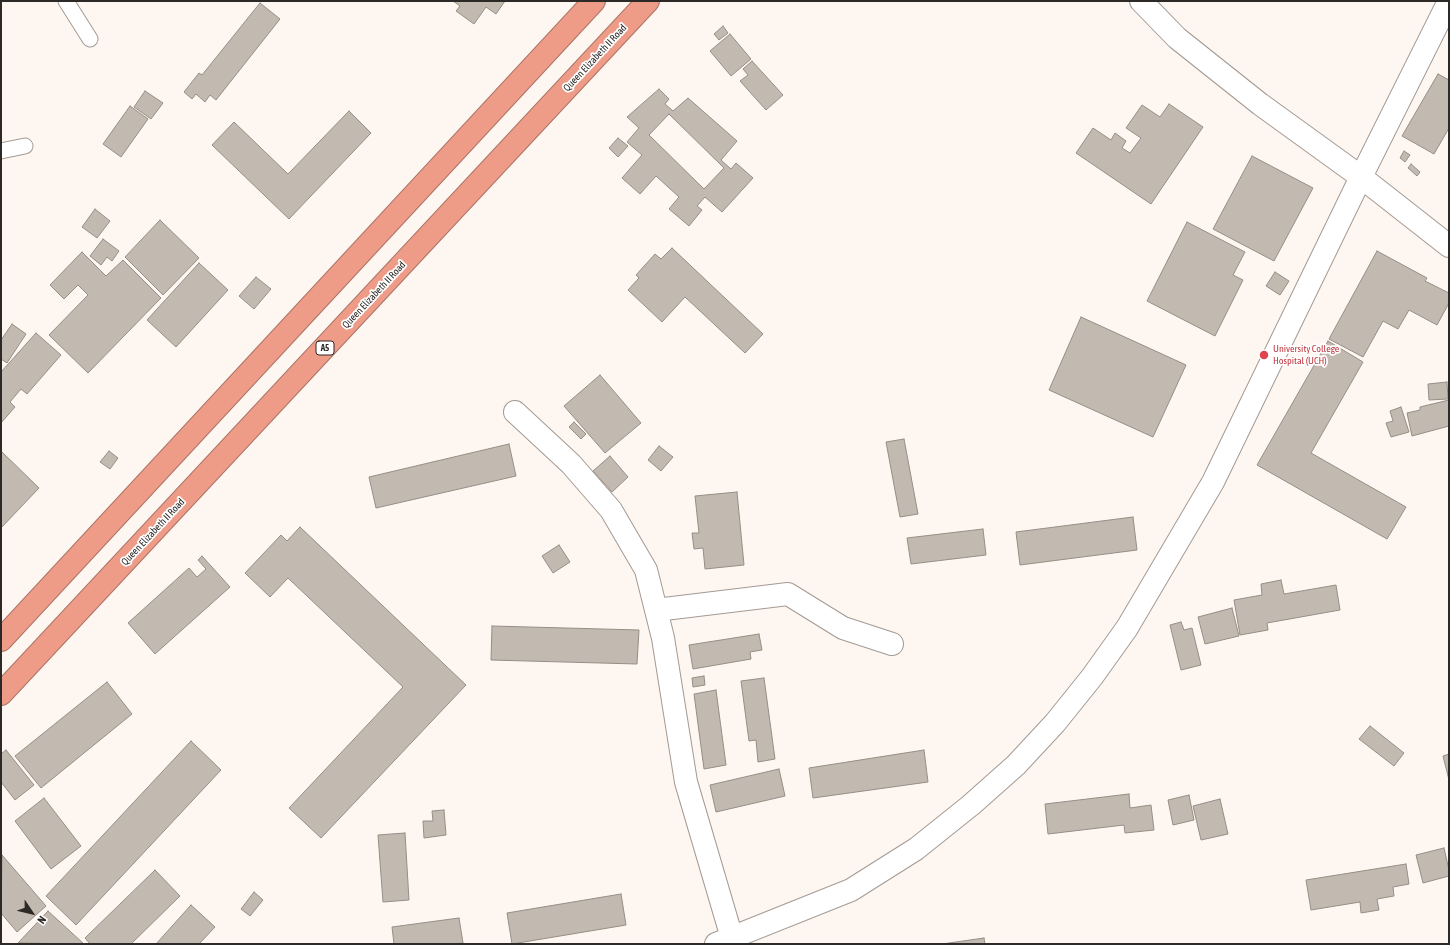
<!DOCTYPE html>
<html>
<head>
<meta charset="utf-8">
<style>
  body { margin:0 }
  #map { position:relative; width:1450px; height:945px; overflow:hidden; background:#fef6f0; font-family:"Asap Condensed",sans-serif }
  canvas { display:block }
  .frame { position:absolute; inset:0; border:2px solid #2c2926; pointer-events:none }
  .north { position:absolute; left:12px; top:893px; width:40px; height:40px; -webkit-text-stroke:3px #fff; paint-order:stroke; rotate:125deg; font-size:11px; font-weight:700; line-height:16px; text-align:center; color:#2c2926 }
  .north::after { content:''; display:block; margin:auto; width:14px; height:18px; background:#2c2926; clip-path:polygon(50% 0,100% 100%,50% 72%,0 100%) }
</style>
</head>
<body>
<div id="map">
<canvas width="1450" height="945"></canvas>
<div class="frame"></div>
<div class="north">N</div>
</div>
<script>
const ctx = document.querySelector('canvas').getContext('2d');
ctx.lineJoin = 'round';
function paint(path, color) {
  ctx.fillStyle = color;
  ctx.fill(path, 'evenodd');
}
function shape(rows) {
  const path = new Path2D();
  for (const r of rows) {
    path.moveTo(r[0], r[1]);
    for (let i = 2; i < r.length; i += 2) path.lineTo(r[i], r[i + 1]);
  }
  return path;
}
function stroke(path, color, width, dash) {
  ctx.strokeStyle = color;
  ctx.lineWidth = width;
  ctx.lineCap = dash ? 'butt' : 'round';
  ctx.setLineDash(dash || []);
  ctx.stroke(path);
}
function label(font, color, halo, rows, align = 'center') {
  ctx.font = font + ' "Asap Condensed",sans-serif';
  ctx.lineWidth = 3.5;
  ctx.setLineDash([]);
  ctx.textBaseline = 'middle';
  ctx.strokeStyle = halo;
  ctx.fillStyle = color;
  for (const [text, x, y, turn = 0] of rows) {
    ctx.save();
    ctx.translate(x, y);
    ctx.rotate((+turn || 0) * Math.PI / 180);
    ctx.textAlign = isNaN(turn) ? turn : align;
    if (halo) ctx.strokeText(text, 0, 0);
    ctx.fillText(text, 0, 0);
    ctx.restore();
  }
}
const building = shape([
  [453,1,505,1,496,14,486,7,474,24,456,11,460,6,453,1],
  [260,3,280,19,216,100,210,95,205,102,196,94,192,99,184,92,199,73,202,75,260,3],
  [723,26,728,33,719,40,714,34,723,26],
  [730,34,751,59,731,76,710,51,730,34],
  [752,61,783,95,766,110,740,81,748,75,743,69,752,61],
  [1438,74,1449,80,1449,128,1434,154,1402,136,1438,74],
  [659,89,669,99,665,104,673,111,688,98,737,141,721,160,731,169,736,163,753,178,722,212,705,197,697,206,702,210,689,226,669,209,679,197,656,176,640,194,622,178,642,155,627,142,639,128,627,117,659,89],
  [669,114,724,168,704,189,649,135,669,114],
  [145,91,163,103,151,119,134,107,145,91],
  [1169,104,1203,127,1151,204,1076,153,1093,128,1111,140,1115,133,1126,141,1122,148,1130,153,1141,138,1126,128,1142,105,1160,117,1169,104],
  [130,106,148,119,121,157,103,144,130,106],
  [349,111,371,133,289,219,212,145,234,122,288,174,349,111],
  [618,138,628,146,618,157,609,148,618,138],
  [1404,151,1410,155,1405,162,1400,158,1404,151],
  [1252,156,1313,188,1274,261,1213,229,1252,156],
  [1411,164,1420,172,1417,176,1408,168,1411,164],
  [95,209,110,221,97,238,82,227,95,209],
  [160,220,199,258,163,295,125,257,160,220],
  [1187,222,1245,252,1233,275,1243,280,1215,336,1147,301,1187,222],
  [103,239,119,251,112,261,107,257,101,265,90,256,103,239],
  [672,248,763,334,745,353,685,297,662,322,628,290,639,278,636,275,655,254,661,259,672,248],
  [1377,251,1427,278,1425,281,1449,293,1449,303,1437,325,1409,310,1398,329,1383,321,1363,357,1329,339,1377,251],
  [82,252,106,276,123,260,161,298,88,373,49,335,88,295,78,285,64,299,50,285,82,252],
  [199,263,228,290,176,347,147,320,199,263],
  [1275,272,1289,281,1280,295,1266,286,1275,272],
  [256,277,271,289,254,309,239,296,256,277],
  [1081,317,1186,365,1153,437,1049,390,1081,317],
  [12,324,26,334,7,363,1,359,1,340,12,324],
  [36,333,61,355,27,394,21,389,10,402,15,407,1,423,1,372,36,333],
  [1328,341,1363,362,1311,453,1406,507,1387,539,1257,465,1328,341],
  [600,375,641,423,605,453,564,406,600,375],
  [1447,382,1448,399,1429,400,1428,384,1447,382],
  [1449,400,1449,426,1412,436,1407,413,1420,410,1420,407,1449,400],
  [1401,407,1409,432,1391,437,1386,423,1393,421,1390,411,1401,407],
  [574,422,586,434,581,439,569,427,574,422],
  [904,439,918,514,900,517,886,442,904,439],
  [509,444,516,476,376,508,369,477,509,444],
  [659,446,673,457,661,471,648,460,659,446],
  [1,451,39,488,1,528,1,451],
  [109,451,118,458,110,469,100,462,109,451],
  [610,456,628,477,612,492,593,471,610,456],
  [737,492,744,565,705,569,703,548,694,549,692,533,699,533,695,496,737,492],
  [1133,517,1137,550,1020,565,1016,532,1133,517],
  [300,527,466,685,321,838,289,808,403,687,288,578,270,597,245,573,281,535,287,541,300,527],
  [983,529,986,555,911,564,907,538,983,529],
  [559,545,570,562,553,573,542,556,559,545],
  [202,556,230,587,155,654,128,623,189,568,197,577,206,569,198,560,202,556],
  [1281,580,1284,594,1336,585,1340,610,1267,623,1268,630,1240,635,1234,600,1262,595,1261,584,1281,580],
  [1232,608,1239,636,1205,644,1198,617,1232,608],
  [1181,622,1184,630,1192,628,1201,665,1181,670,1170,625,1181,622],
  [492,626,639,630,637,664,491,660,492,626],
  [759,634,762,650,750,652,751,659,693,669,689,645,759,634],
  [704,676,705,685,693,687,692,678,704,676],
  [764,678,775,759,758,762,756,740,749,741,741,681,764,678],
  [107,682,132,714,41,788,15,756,107,682],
  [716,690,726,765,704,769,694,694,716,690],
  [1370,726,1404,753,1394,766,1359,739,1370,726],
  [191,741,221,770,76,925,46,896,191,741],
  [6,750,34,785,15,800,1,782,1,754,6,750],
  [924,750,928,782,813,798,809,768,924,750],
  [1449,754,1449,780,1443,756,1449,754],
  [779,769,785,796,716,812,710,785,779,769],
  [1129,794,1130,808,1151,805,1154,830,1125,833,1124,825,1048,834,1045,804,1129,794],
  [1189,795,1194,820,1173,825,1168,800,1189,795],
  [44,798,81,846,51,869,15,821,44,798],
  [1220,799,1228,834,1201,840,1193,806,1220,799],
  [444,810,446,835,424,838,423,821,433,821,432,811,444,810],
  [405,833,409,900,383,902,378,835,405,833],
  [1444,848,1449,870,1449,876,1423,883,1416,855,1444,848],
  [2,855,46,906,17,932,1,913,2,855],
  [1406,864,1409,884,1393,887,1394,896,1377,899,1379,910,1361,913,1360,902,1311,910,1306,880,1406,864],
  [155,870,180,896,131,944,90,944,85,938,155,870],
  [254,892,263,900,250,916,241,909,254,892],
  [621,894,626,925,512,944,507,913,621,894],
  [191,905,215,927,199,944,156,944,191,905],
  [48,911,84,944,18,943,48,911],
  [459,918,463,943,453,944,394,944,392,927,459,918],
  [984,938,985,944,942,944,984,938]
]);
const lane = shape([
  [66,1,90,39],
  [1,151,25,146]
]);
const street = shape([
  [1141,1,1177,38,1260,104,1361,177,1449,246],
  [515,412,571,464,611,510,646,570,663,638,686,782,732,938],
  [656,610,788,594,843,628,892,644],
  [716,944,851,890,916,849,971,805,1016,765,1055,723,1092,677,1127,628,1213,482,1361,177,1449,1]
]);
const highway = shape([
  [1,640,594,1],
  [1,694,648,1]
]);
const markers = [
  [1264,355,5,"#e0444e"]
];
const shields = [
  [325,348,18]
];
const shieldNames = [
  ["A5",325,348]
];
const streetNames = [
  ["Queen Elizabeth II Road",595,58,-47],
  ["Queen Elizabeth II Road",374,295,-47],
  ["Queen Elizabeth II Road",153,532,-47]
];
const healthNames = [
  ["University College",1273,349],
  ["Hospital (UCH)",1273,361]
];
paint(building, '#c2b9b1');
stroke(building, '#968d86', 1);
stroke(lane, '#a49a94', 17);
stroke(street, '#a49a94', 24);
stroke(highway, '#aa7366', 24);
stroke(lane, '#fff', 15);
stroke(street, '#fff', 22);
stroke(highway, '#ee9b88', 22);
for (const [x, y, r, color] of markers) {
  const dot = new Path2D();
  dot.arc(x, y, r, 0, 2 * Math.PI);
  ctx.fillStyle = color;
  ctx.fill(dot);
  stroke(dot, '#fff', 1.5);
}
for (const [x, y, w] of shields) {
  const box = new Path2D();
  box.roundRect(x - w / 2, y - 7, w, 14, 3);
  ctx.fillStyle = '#fff';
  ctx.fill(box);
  stroke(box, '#2c2926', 1);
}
label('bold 9px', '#2c2926', null, shieldNames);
label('10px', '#2c2926', '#fff', streetNames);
label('10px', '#be3a42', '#fff', healthNames, 'left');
</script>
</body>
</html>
